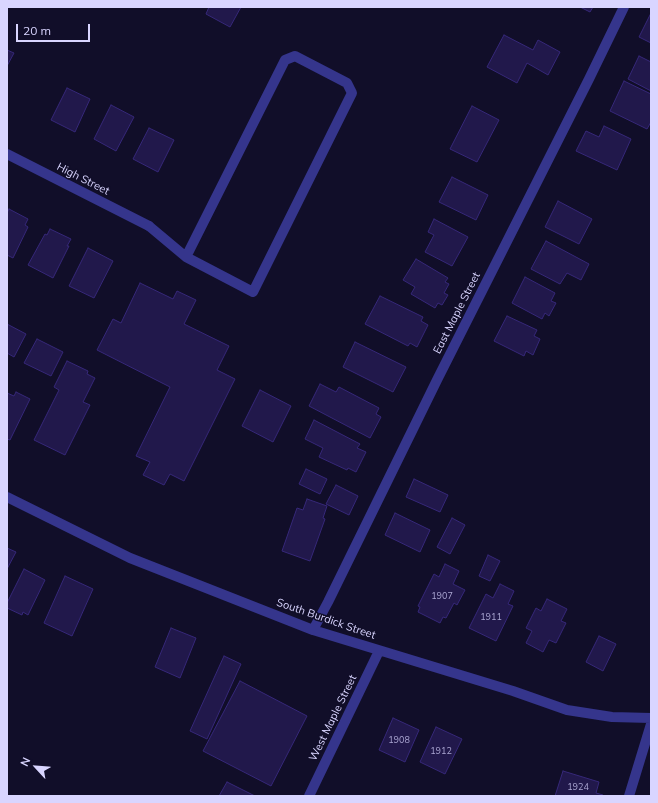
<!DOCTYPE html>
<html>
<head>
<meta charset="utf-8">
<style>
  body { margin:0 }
  #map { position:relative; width:658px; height:803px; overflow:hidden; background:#110e29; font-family:Mulish,sans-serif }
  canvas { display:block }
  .frame { position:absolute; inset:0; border:8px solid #d9d5ff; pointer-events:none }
  .north { position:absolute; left:16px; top:747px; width:40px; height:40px; -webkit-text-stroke:3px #110e29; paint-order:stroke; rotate:296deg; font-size:11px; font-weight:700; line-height:16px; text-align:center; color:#d9d5ff }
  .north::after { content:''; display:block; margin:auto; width:14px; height:18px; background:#d9d5ff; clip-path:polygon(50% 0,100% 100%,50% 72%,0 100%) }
  .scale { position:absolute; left:16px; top:24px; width:74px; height:18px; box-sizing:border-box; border:2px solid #d9d5ff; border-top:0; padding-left:5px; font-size:12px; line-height:14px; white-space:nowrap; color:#d9d5ff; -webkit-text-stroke:3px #110e29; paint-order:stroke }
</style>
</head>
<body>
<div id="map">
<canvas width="658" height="803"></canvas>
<div class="frame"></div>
<div class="north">N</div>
<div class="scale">20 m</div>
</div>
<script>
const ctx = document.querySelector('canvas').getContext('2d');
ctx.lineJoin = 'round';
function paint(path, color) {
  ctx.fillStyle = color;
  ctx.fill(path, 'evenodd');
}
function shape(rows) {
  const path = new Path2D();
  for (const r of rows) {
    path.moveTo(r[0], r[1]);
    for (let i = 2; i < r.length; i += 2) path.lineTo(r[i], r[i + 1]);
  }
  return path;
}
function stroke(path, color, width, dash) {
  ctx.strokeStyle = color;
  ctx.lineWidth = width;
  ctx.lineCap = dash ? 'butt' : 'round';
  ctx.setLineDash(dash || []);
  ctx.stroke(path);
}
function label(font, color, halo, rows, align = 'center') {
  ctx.font = font + ' Mulish,sans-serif';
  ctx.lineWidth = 3;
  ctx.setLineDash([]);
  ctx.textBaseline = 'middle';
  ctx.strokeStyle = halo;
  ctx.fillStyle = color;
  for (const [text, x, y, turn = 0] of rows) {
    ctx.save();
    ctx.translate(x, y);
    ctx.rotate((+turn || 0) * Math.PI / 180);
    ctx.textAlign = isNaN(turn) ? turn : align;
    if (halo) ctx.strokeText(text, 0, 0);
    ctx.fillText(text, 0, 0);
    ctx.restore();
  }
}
const building = shape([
  [209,7,241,7,230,27,206,14,209,7],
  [580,7,593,7,590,12,580,7],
  [651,13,651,43,639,37,651,13],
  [504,35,533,50,538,40,560,52,548,75,527,63,517,83,487,67,504,35],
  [7,50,14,53,7,66,7,50],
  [639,56,651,62,651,91,628,79,639,56],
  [624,81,651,94,651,122,647,129,610,111,624,81],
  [67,88,90,99,75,132,51,120,67,88],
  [111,105,134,117,116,151,94,139,111,105],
  [472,106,499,120,477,162,450,149,472,106],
  [604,126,631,139,617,170,576,151,586,131,599,137,604,126],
  [149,128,174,140,158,172,133,159,149,128],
  [452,177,488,195,476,220,439,202,452,177],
  [558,201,592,219,579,244,545,227,558,201],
  [9,209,28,219,25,225,28,227,13,258,7,255,7,213,9,209],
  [434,219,468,237,452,266,425,252,434,235,428,232,434,219],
  [50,229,71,239,67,246,69,246,53,278,28,265,45,234,47,235,50,229],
  [546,241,589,264,581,280,567,273,560,284,531,269,546,241],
  [88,248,113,261,94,298,69,286,88,248],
  [416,259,448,278,445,282,449,284,444,293,448,295,442,305,438,303,435,308,411,294,415,287,403,280,416,259],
  [525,277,555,293,551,301,556,303,549,316,545,313,542,319,512,303,525,277],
  [140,283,173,299,177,291,196,300,184,324,229,346,217,370,235,379,184,481,170,474,164,485,143,475,150,462,136,456,170,387,97,350,113,319,121,323,140,283],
  [380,296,423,317,421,321,428,325,417,347,410,343,408,346,365,324,380,296],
  [507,316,537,330,534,336,540,339,533,355,526,351,524,356,494,341,507,316],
  [7,324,26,334,14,357,7,353,7,324],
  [37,339,63,352,51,376,24,363,37,339],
  [355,342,406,367,393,392,343,367,355,342],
  [67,361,88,371,87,374,95,378,83,402,90,405,65,455,34,440,59,390,54,387,67,361],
  [320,384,336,392,339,387,379,408,376,414,381,417,370,438,309,406,320,384],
  [260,390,291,406,273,442,242,426,260,390],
  [16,392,30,399,10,440,7,439,7,393,14,396,16,392],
  [314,420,360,444,357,448,366,452,356,472,348,468,347,470,319,457,323,448,305,439,314,420],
  [306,469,327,479,320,494,299,484,306,469],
  [414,479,448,495,440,512,406,497,414,479],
  [336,485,358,496,349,515,326,504,336,485],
  [307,499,327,506,323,518,325,519,310,561,282,551,297,508,303,510,307,499],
  [395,513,430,530,420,552,385,535,395,513],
  [452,518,465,525,450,554,437,547,452,518],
  [7,548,16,552,7,569,7,548],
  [488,555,500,561,490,581,479,576,488,555],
  [445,564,459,571,453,584,465,590,457,605,454,603,446,618,443,617,440,623,418,612,420,607,418,606,434,574,439,577,445,564],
  [24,569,45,580,28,615,23,612,22,615,7,608,7,603,24,569],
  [65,576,93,589,72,636,44,623,65,576],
  [500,584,514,591,508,604,513,606,496,641,469,628,486,594,493,598,500,584],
  [547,599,567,609,561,621,566,623,556,643,549,640,543,652,526,643,532,631,526,628,536,608,541,611,547,599],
  [171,628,196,638,180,678,155,667,171,628],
  [599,636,616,644,603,671,586,662,599,636],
  [224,656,241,664,207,739,190,731,224,656],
  [240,681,307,716,271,786,203,751,240,681],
  [393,718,419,730,405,762,379,750,393,718],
  [436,727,462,739,445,774,420,762,436,727],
  [563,771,599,782,596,793,603,795,603,796,555,796,563,771],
  [227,782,255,796,219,796,227,782]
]);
const lane = shape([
  [149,226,186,257,253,292,352,93,347,83,295,56,285,60,186,257]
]);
const street = shape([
  [7,154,149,226],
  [7,497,130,558,313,630,513,691,567,710,612,717,651,718],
  [313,630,328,602,437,380,589,79,624,7],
  [309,796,379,651],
  [629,796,651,724]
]);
const numberNames = [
  ["1907",442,596],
  ["1911",491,617],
  ["1908",399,740],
  ["1912",441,751],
  ["1924",578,787]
];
const streetNames = [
  ["High Street",83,179,27],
  ["East Maple Street",457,313,-63],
  ["South Burdick Street",326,619,19],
  ["West Maple Street",333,718,-64]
];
paint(building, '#21184b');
stroke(building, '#362879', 1);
stroke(lane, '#35358c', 10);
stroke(street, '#35358c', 10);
label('9px', '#aba6d2', null, numberNames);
label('11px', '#d9d5ff', '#110e29', streetNames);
</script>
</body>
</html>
